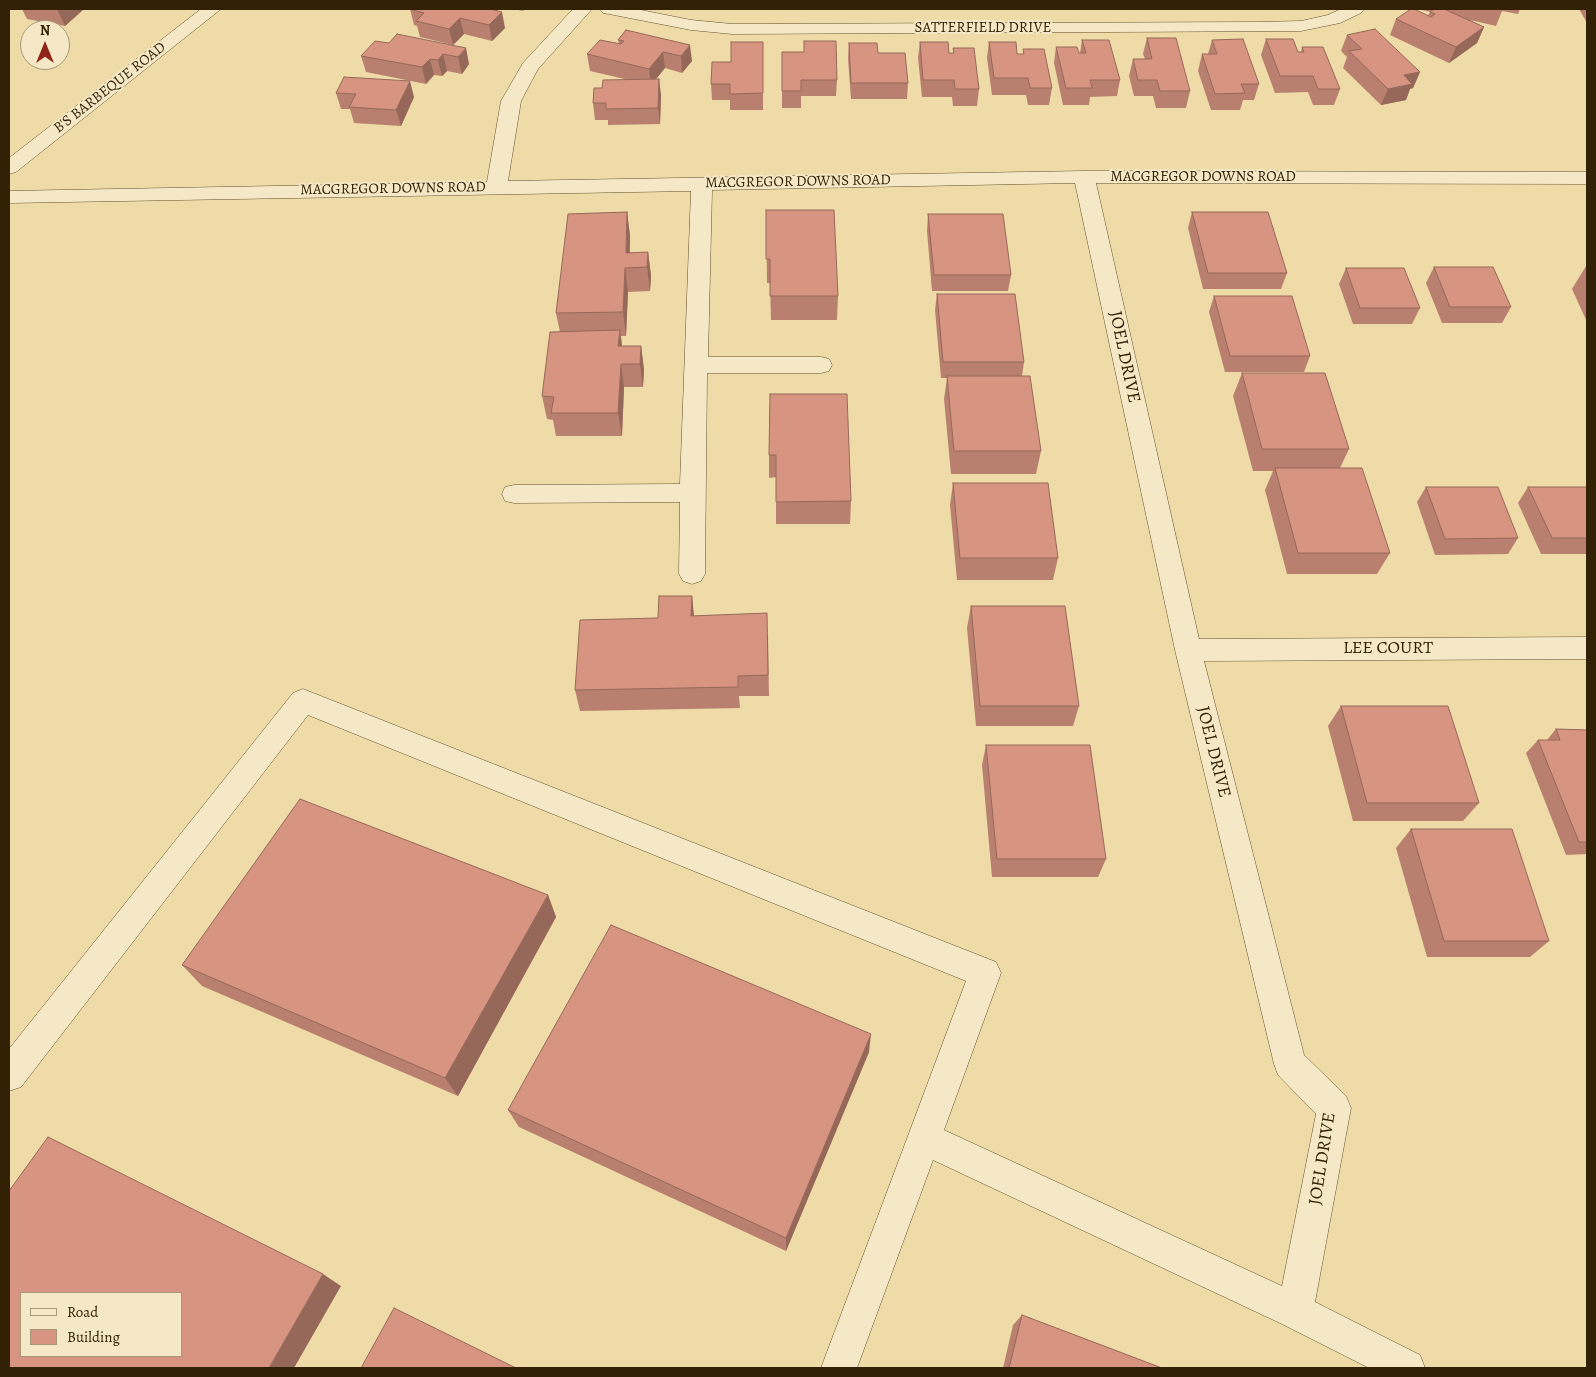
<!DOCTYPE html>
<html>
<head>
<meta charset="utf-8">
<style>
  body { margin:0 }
  #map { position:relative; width:1596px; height:1377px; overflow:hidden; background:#efdba8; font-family:Alegreya,serif }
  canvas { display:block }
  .frame { position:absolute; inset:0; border:10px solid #332105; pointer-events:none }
  .legend { position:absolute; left:20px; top:1292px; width:162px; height:65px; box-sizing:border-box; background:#f5e8c6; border:1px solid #a79879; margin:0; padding:6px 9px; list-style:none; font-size:15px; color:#332105 }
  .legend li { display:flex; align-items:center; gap:10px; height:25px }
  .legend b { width:25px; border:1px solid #a79879 }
  .north { position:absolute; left:20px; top:20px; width:50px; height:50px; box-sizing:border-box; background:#f5e8c6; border:1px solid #a79879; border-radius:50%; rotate:0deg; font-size:14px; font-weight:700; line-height:20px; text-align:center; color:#332105 }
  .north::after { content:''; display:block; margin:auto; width:18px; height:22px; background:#8f2418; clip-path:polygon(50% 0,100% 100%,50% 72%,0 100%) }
</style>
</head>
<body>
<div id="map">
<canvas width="1596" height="1377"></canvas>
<div class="frame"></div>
<ul class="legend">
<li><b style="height:6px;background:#f5e8c6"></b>Road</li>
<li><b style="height:14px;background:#d79581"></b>Building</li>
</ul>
<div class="north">N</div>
</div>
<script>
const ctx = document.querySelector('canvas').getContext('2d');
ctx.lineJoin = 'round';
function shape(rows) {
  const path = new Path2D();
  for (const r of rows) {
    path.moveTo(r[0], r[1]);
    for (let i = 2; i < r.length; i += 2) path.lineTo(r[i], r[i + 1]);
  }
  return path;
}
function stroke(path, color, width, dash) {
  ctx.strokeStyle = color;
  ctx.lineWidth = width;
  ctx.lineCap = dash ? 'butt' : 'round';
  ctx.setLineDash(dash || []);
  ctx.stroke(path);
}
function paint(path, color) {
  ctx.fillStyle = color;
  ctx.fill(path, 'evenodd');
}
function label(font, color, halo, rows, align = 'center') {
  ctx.font = font + ' Alegreya,serif';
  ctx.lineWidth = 4;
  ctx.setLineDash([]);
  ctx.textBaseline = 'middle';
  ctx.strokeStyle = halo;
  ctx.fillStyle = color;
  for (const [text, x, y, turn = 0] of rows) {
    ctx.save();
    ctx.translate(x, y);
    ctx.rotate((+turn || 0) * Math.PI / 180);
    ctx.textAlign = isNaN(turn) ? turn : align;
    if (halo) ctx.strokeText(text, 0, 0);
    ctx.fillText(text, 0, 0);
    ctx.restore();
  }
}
const minor = shape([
  [201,9,221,9,16,172,9,174,9,158,201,9],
  [573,9,592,9,538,69,521,101,508,181,1084,171,1587,172,1587,184,1096,183,1199,639,1587,637,1587,659,1204,661,1304,1055,1346,1096,1351,1108,1315,1302,1420,1355,1425,1368,1369,1368,1282,1324,933,1160,857,1368,821,1368,966,981,308,715,21,1087,9,1091,9,1049,293,693,303,689,996,962,1001,973,944,1130,1282,1286,1316,1114,1278,1075,1274,1064,1175,650,1075,183,712,190,708,357,821,357,829,359,832,365,829,371,821,373,707,373,705,574,701,581,692,584,683,581,679,574,680,502,514,503,505,501,502,494,505,487,514,485,680,484,691,191,9,203,9,191,487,182,501,101,523,63,573,9],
  [600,9,636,9,691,20,732,24,1259,22,1301,21,1328,15,1341,9,1364,9,1361,13,1340,23,1301,31,732,34,691,30,609,14,603,13,600,9]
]);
const wall = shape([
  [22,9,84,9,65,26,27,19],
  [410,9,498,9,497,10,505,28,492,41,464,34,453,45,469,64,462,74,447,71,442,76,434,75,426,84,366,72,361,56,389,43,453,45,420,37,417,26,414,25],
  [513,9,525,9,523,11],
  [1422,9,1520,9,1518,14,1502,11,1496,26,1470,20,1484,27,1477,43,1449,63,1390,35,1396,19,1428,15,1430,12,1422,10],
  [1579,9,1587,9,1587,23],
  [626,30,692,61,682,73,665,68,656,79,659,79,661,96,660,124,608,125,608,120,595,120,593,103,629,80,590,71,587,54,619,44,618,40],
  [1347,35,1420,72,1413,88,1410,89,1406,100,1381,105,1343,68,1347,57,1341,51],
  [1147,38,1190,91,1186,108,1156,108,1153,96,1134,96,1129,76,1133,59,1145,59,1143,54],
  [1266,39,1298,52,1301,52,1302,47,1340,89,1334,105,1313,105,1308,92,1275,93,1261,55],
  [1082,40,1120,80,1117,96,1090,97,1089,105,1063,105,1054,63,1056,47,1080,53],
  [1212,40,1259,84,1254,100,1243,100,1240,110,1211,110,1198,71,1202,54,1208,54],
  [763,42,763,110,730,110,730,100,712,100,711,84,731,62],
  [920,42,949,53,953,53,953,48,979,89,977,106,953,106,952,97,922,97,918,58],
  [989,42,1017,54,1023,54,1023,49,1052,88,1049,105,1028,105,1026,95,992,95,987,58],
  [849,43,878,53,908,83,907,99,851,99,848,59],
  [782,52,837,80,836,96,801,96,801,108,782,108],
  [336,93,414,97,401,126,354,123,350,109,341,109],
  [766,210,838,296,837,320,771,320,770,283,767,283],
  [627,212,630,236,630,253,648,252,651,276,650,291,628,292,626,336,621,336,622,346,641,346,644,370,643,387,624,387,622,436,556,436,553,420,547,419,542,396,560,332,556,313],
  [1192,212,1287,273,1281,289,1203,289,1188,228],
  [928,214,1011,275,1008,291,932,291,927,231],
  [1586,266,1587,266,1587,322,1572,289],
  [1434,267,1511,307,1502,323,1442,323,1426,283],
  [1346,268,1420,308,1412,324,1353,324,1339,284],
  [937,294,1024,362,1022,376,1041,451,1036,474,951,474,944,399,947,378,941,378,935,310],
  [1214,296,1310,356,1304,372,1225,372,1209,312],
  [1242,373,1349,449,1340,468,1390,553,1377,574,1287,574,1265,490,1273,471,1253,471,1233,396],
  [770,394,851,501,850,524,776,524,776,477,769,478,769,455],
  [953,483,1058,558,1053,580,957,580,950,505],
  [1426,487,1518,538,1508,554,1435,555,1417,502],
  [1528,487,1587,487,1587,554,1541,554,1518,503],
  [692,596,694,616,768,634,769,696,739,696,740,708,580,711,575,690],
  [971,606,1079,706,1073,726,976,726,967,628],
  [1341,706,1479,803,1463,821,1353,821,1328,726],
  [1556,729,1587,730,1587,854,1566,855,1526,753,1538,740,1547,740],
  [986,745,1106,859,1098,877,992,877,982,765],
  [1411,829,1549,941,1530,957,1427,957,1396,848],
  [548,895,556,917,458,1096,202,986,182,965],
  [869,1052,786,1251,519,1127,508,1110],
  [1022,1315,1162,1368,1003,1368,1013,1325]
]);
const shadedWall = shape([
  [57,9,84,9,65,26],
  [502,12,505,28,492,41,489,25],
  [460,18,464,34,453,45,449,29],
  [1484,27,1477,43,1449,63,1456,47],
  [690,45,692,61,682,73,681,56],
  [466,48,469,64,462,74,458,57],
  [663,52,665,68,651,85,649,69],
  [443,54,447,71,442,76,438,60],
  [430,59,434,75,426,84,422,67],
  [1420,72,1413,88,1410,89,1406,100,1381,105,1388,89,1404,75],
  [659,79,661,96,660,124,658,108],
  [410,81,414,97,401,126,396,110],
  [627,212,630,236,629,268,626,253],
  [648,252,651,276,650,291,647,267],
  [625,268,628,292,626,336,623,312],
  [620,330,623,354,618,346],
  [641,346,644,370,643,387,640,364],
  [621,364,624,387,622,436,618,413],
  [692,596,694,618,691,616],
  [548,895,556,917,458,1096,445,1078],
  [871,1034,869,1052,786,1251,786,1238],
  [323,1274,341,1286,294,1368,269,1368]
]);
const building = shape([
  [410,9,490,9,502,12,489,25,460,18,449,29,416,21,424,13,410,9],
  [1411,9,1414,9,1431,17,1435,14,1430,12,1434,9,1444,9,1484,27,1456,47,1396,19,1411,9],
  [1375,29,1420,72,1404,75,1412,84,1388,89,1349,51,1362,49,1347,35,1375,29],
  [626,30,690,45,681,56,663,52,649,69,587,54,600,40,621,44,624,41,618,40,626,30],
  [397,34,466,48,458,57,443,54,438,60,430,59,422,67,361,56,375,41,389,43,397,34],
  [1147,38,1176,38,1190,91,1160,91,1157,80,1138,80,1133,59,1152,59,1147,38],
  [1243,39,1259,84,1241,84,1245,93,1215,94,1202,54,1217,54,1212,40,1243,39],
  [1266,39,1293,39,1298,52,1304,52,1302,47,1323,47,1340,89,1318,89,1313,76,1280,76,1266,39],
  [1082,40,1109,40,1120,80,1090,80,1092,88,1066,88,1056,47,1077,47,1079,53,1086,53,1082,40],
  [804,41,836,41,837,80,801,80,801,91,782,91,782,52,804,52,804,41],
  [731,42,763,42,763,93,730,94,730,84,711,84,712,62,731,62,731,42],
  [920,42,948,42,949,53,954,53,953,48,974,48,979,89,955,89,954,80,923,80,920,42],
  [989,42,1016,42,1017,54,1024,54,1023,49,1044,49,1052,88,1030,88,1028,78,994,78,989,42],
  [849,43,877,43,878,53,905,53,908,83,851,83,849,43],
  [344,77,410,81,396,110,349,107,356,94,336,93,344,77],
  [659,79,658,108,606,109,606,103,593,103,594,88,602,88,603,80,659,79],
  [766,210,834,210,838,296,770,296,770,259,766,259,766,210],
  [627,212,626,253,648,252,647,267,625,268,623,312,556,313,568,214,627,212],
  [1192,212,1268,212,1287,273,1208,273,1192,212],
  [928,214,1003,214,1011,275,934,275,928,214],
  [1434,267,1493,267,1511,307,1450,307,1434,267],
  [1346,268,1404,268,1420,308,1360,308,1346,268],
  [937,294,1015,294,1024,362,943,362,937,294],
  [1214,296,1292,296,1310,356,1230,356,1214,296],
  [620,330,618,346,641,346,640,364,621,364,618,413,551,413,554,397,542,396,550,332,620,330],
  [1242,373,1325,373,1349,449,1262,449,1242,373],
  [947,376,1030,376,1041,451,954,451,947,376],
  [770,394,847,394,851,501,776,502,776,455,769,455,770,394],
  [1275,468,1362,468,1390,553,1298,553,1275,468],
  [953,483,1048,483,1058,558,960,558,953,483],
  [1426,487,1498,487,1518,538,1445,539,1426,487],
  [1528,487,1587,487,1587,538,1552,538,1528,487],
  [659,596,692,596,691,616,767,613,768,675,738,676,738,687,575,690,580,620,658,618,659,596],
  [971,606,1065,606,1079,706,980,706,971,606],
  [1341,706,1448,706,1479,803,1367,803,1341,706],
  [1556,729,1587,730,1587,842,1579,842,1538,740,1560,740,1556,729],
  [986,745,1090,745,1106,859,997,859,986,745],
  [300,799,548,895,445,1078,182,965,300,799],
  [1411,829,1512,829,1549,941,1444,941,1411,829],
  [611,925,871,1034,786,1238,508,1110,611,925],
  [48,1137,323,1274,269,1368,9,1368,9,1191,48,1137],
  [21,1293,181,1293,181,1356,21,1356,21,1293],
  [394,1308,516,1368,361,1368,394,1308],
  [1022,1315,1162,1368,1009,1368,1022,1315]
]);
const farStreetnames = [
  ["SATTERFIELD DRIVE",983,28],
  ["B'S BARBEQUE ROAD",110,88,-38],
  ["MACGREGOR DOWNS ROAD",1203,177],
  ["MACGREGOR DOWNS ROAD",798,182,-1],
  ["MACGREGOR DOWNS ROAD",393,189,-1]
];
const streetNames = [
  ["JOEL DRIVE",1124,357,78],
  ["LEE COURT",1388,649],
  ["JOEL DRIVE",1213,752,76],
  ["JOEL DRIVE",1323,1159,-81]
];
stroke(minor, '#62502e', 1);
paint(minor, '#f5e8c6');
paint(wall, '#b9806f');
paint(shadedWall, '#96685a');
paint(building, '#d79581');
stroke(building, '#96685a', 1);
label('15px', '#332105', '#f5e8c6', farStreetnames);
label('18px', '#332105', '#f5e8c6', streetNames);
</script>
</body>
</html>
